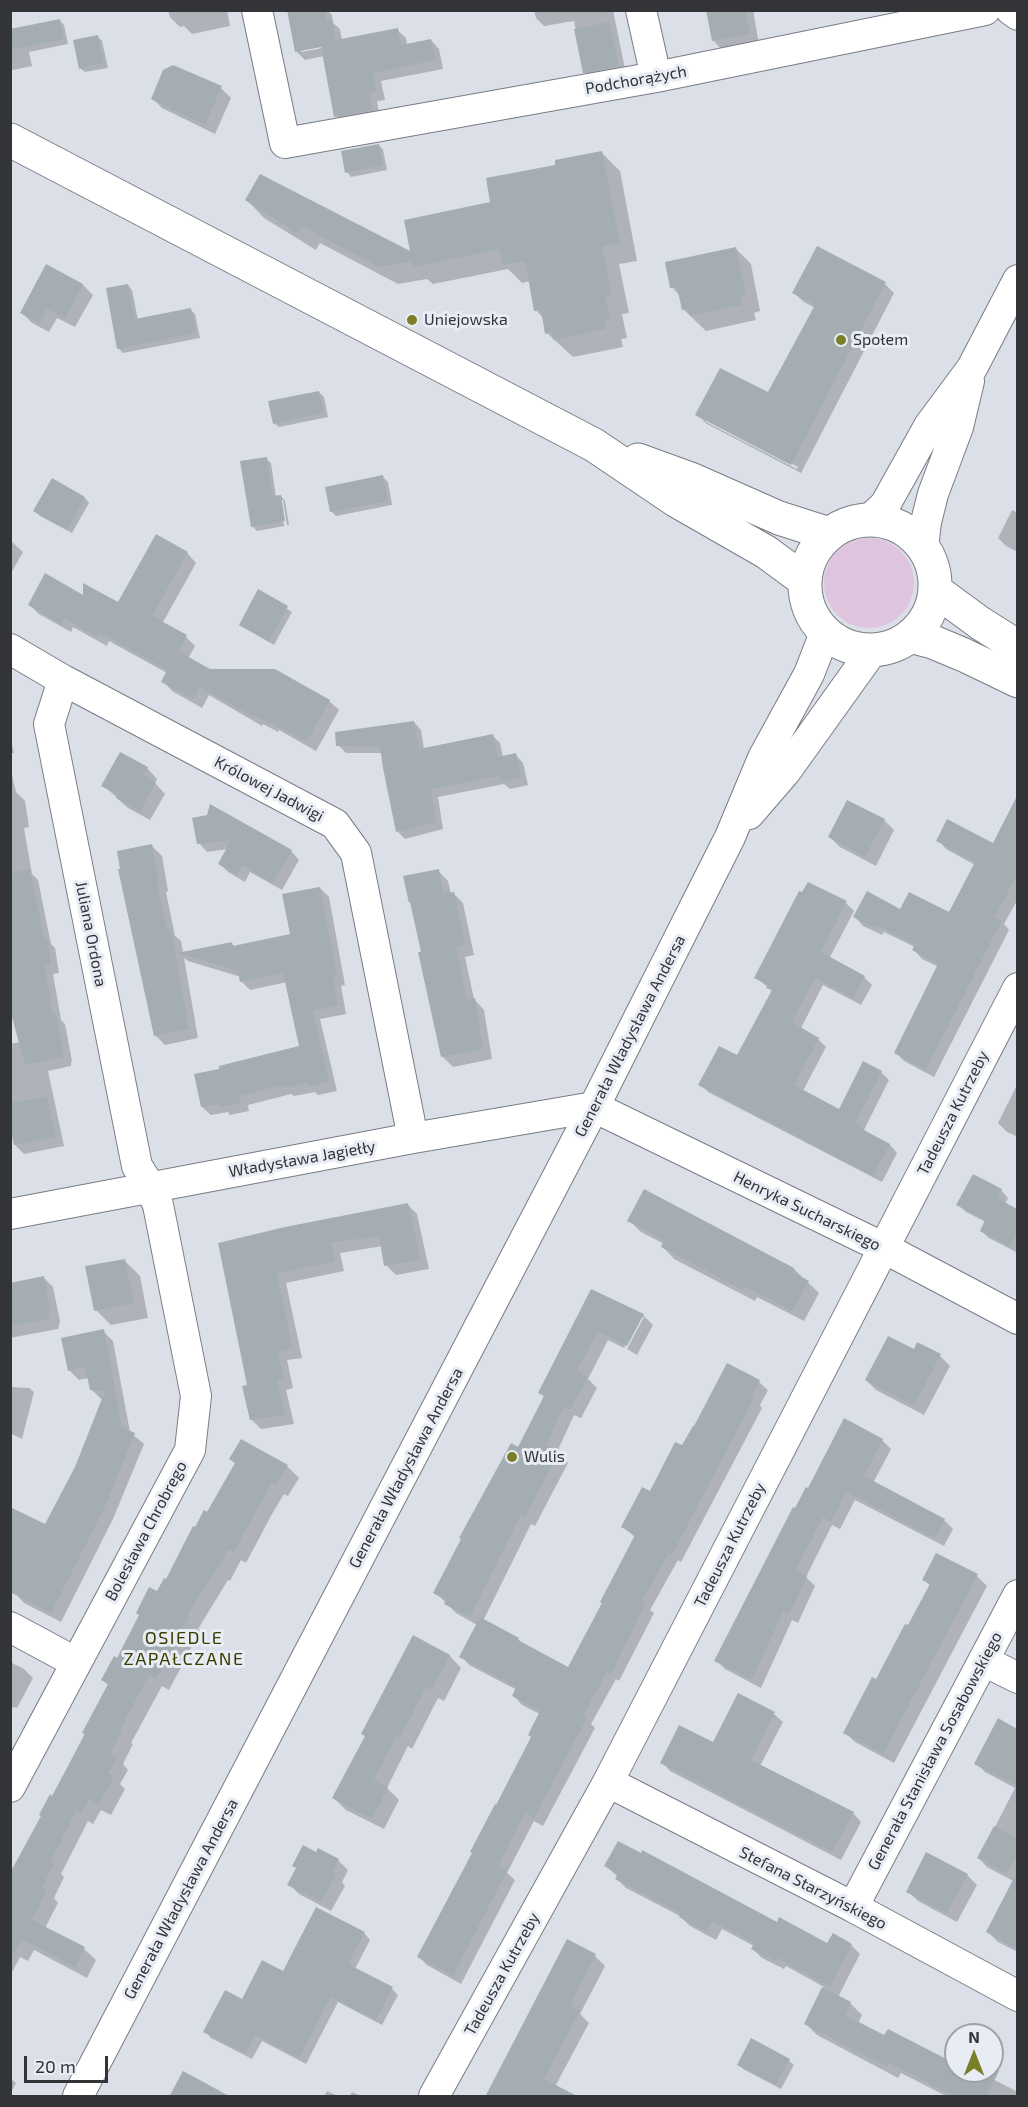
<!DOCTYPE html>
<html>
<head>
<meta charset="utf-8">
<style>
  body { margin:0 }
  #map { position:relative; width:1028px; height:2107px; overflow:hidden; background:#dbdfe8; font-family:"Exo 2",sans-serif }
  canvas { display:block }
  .frame { position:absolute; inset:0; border:12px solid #323437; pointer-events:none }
  .north { position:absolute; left:944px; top:2023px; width:60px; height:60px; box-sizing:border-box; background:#e8ecf5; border:2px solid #9fa2a9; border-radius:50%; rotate:0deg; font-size:16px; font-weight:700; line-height:24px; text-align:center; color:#323437 }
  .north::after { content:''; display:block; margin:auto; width:21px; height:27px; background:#7a7e28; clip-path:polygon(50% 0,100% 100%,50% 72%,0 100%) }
  .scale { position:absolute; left:24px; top:2056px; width:84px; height:27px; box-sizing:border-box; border:3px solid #323437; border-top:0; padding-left:8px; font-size:18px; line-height:21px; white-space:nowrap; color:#323437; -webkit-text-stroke:4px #e8ecf5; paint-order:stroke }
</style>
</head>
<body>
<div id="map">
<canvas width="1028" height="2107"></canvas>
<div class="frame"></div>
<div class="north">N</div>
<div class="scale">20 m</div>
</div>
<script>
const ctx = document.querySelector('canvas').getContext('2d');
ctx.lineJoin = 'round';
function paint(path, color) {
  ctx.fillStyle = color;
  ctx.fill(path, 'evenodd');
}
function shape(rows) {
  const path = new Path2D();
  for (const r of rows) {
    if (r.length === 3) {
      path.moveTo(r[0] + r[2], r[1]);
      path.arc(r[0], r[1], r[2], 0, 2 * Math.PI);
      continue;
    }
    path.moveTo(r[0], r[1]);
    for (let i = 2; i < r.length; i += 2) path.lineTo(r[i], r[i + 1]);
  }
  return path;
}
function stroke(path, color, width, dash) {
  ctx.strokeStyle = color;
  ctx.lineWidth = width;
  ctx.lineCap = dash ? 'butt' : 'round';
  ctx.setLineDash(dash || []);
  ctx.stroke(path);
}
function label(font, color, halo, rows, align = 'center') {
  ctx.font = font + ' "Exo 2",sans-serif';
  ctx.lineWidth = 6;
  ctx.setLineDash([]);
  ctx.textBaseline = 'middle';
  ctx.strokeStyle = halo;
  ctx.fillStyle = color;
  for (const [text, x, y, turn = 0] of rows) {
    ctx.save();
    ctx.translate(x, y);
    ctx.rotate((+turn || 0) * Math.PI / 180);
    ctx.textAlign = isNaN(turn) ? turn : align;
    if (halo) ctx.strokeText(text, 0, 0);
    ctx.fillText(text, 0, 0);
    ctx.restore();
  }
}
const green = shape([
  [869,583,45]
]);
const shadow = shape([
  [168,10,227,10,230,26,192,34,184,26,180,27,170,17],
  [289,10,327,10,332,15,333,23,340,29,342,40,397,30,406,38,407,45,431,40,439,49,443,69,381,81,385,100,377,101,380,118,344,124,336,116,324,56,305,60,296,51],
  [328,44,328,47,301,52,301,49],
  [534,10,613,10,626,74,593,80,584,72,574,21,544,26,536,18],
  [707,10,753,10,759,44,723,51,713,40],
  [59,20,64,25,68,44,29,52,32,66,13,70,10,67,10,30],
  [98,37,102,41,108,68,85,72,80,68],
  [173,67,221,88,231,98,215,134,162,108,152,98],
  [379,145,383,150,387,170,351,177,347,172],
  [602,153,620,171,637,261,619,264,629,313,622,314,627,338,621,339,623,347,573,357,547,333,544,319,536,310,530,281,522,283,508,269,433,284,427,279,398,284,320,243,316,250,264,218,247,200,412,254,492,203,557,166],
  [736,249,751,264,760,311,754,313,756,320,706,331,683,309,680,296,672,287],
  [47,266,83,285,93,295,75,327,57,318,49,332,32,323,22,313],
  [885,284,894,293,801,473,707,424,697,414,768,394,815,308,804,302,794,293],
  [706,419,798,467,797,469,706,422],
  [128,285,132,290,138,320,191,310,195,314,200,338,123,353,118,348],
  [319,392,324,397,328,417,279,427,274,423],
  [266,459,271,463,276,497,281,496,285,501,289,525,287,525,283,500,280,500,284,526,257,531,252,526],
  [383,477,388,482,392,505,336,516,331,511],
  [52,480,85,498,89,503,72,533,40,516,35,511],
  [1012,510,1018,513,1018,552,1006,546,998,538],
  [10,540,23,552,10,575],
  [187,553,196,563,162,624,186,637,195,646,188,659,209,670,329,701,339,710,316,751,279,730,278,732,263,724,262,726,209,695,202,708,172,691,163,681,167,673,109,641,107,646,73,627,71,632,39,614,30,605,84,598,119,604],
  [259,591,292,612,274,645,240,624],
  [414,722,421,730,424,749,492,735,500,743,503,757,516,755,523,763,528,785,510,789,504,784,438,797,443,829,405,839,398,832,383,753,346,753,338,745],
  [10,736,14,753,10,753],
  [121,754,148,769,157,779,155,783,165,794,150,820,128,808,103,785],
  [10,767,16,792,25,801,29,827,24,828,32,874,38,880,51,944,55,948,59,973,53,974,61,1020,65,1024,72,1061,71,1062,71,1066,48,1071,64,1146,24,1154,15,1145,10,1120,10,1044,20,1042,10,1003],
  [1012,810,1018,813,1018,899,1004,924,1009,930,934,1077,904,1061,896,1053,939,967,922,959,914,950,915,947,884,932,882,935,863,926,855,917,901,911,949,914,975,865,946,849,938,840,994,845],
  [208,817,291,851,299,860,282,890,250,872,245,882,228,872,220,864,228,849,207,852,199,843],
  [884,820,894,830,876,866,840,847,830,837],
  [152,846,162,856,168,891,166,892,175,936,181,941,183,953,232,944,235,947,292,935,320,888,329,897,345,985,341,986,346,1014,320,1019,337,1091,318,1095,315,1092,294,1096,291,1094,248,1105,249,1111,230,1115,228,1112,211,1115,202,1107,221,1070,300,1047,287,982,250,990,241,981,241,977,188,961,184,958,198,1038,165,1045,155,1035],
  [438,871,448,881,451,894,453,893,463,903,474,955,465,957,474,999,484,1010,492,1059,453,1067,442,1056,412,905,410,902,405,877],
  [846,903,854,911,829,959,864,977,872,985,861,1005,823,985,800,1030,818,1039,826,1047,803,1091,840,1111,864,1063,881,1072,889,1080,864,1130,890,1145,897,1153,882,1182,708,1092,700,1084,738,1057,773,992,756,977],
  [1018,1083,1018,1137,1007,1132,998,1123],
  [1001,1190,1008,1198,1005,1204,1018,1211,1018,1253,989,1238,981,1231,986,1222,966,1212,958,1204],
  [407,1204,417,1214,429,1269,396,1275,386,1265,383,1246,340,1253,344,1271,286,1283,302,1358,287,1360,293,1388,286,1390,294,1424,261,1429,251,1419,249,1386,219,1244],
  [629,1220,794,1269,819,1293,804,1321,757,1297,755,1301,674,1259,663,1247,664,1244,641,1232],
  [124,1260,140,1276,148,1318,111,1325,96,1310],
  [43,1277,53,1287,60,1321,58,1329,10,1338,10,1284],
  [592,1291,643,1315,653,1325,637,1355,627,1349,644,1317,640,1317,624,1348,608,1340,588,1379,597,1388,581,1418,574,1415,557,1452,568,1463,535,1526,531,1524,483,1621,518,1639,525,1646,569,1670,635,1537,623,1527,650,1493,682,1447,759,1382,768,1390,760,1405,762,1408,681,1562,678,1560,650,1610,654,1613,619,1681,616,1679,591,1724,595,1728,543,1826,534,1821,507,1873,515,1880,461,1984,427,1965,419,1957,533,1738,540,1714,522,1705,514,1696,517,1690,469,1665,461,1656,477,1625,456,1613,435,1592,518,1449,545,1397,540,1392],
  [103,1331,113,1341,130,1432,144,1444,113,1519,61,1622,24,1603,15,1593,45,1527,77,1467,104,1399,101,1399,91,1389,89,1378,79,1380,69,1370],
  [918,1344,940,1356,950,1366,924,1415,876,1390,866,1380,914,1351],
  [10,1387,29,1388,34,1392,22,1439,10,1433],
  [882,1440,891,1449,873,1483,944,1520,953,1529,944,1546,855,1500,840,1529,832,1525,806,1577,815,1586,798,1623,792,1620,761,1688,725,1669,716,1660,795,1510,808,1490],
  [231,1459,287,1466,299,1478,288,1496,284,1494,272,1514,246,1563,241,1560,230,1581,228,1580,198,1629,200,1630,185,1660,169,1690,162,1686,131,1743,133,1744,123,1764,128,1770,120,1784,125,1789,111,1815,101,1810,93,1824,88,1821,61,1874,64,1877,54,1898,58,1903,45,1928,84,1949,96,1960,87,1978,34,1950,28,1961,20,1957,10,1976,10,1881,109,1686,103,1680,117,1660,166,1581,195,1529,208,1514,236,1464],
  [977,1576,987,1586,894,1763,855,1742,845,1732,877,1681,930,1586,924,1579],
  [414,1637,450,1656,461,1668,444,1701,438,1698,412,1749,408,1746,387,1788,399,1800,384,1829,346,1810,334,1798,366,1737,363,1734],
  [10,1662,24,1669,33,1678,17,1708,13,1707,10,1712],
  [739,1695,774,1714,783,1722,760,1766,853,1813,861,1822,841,1860,670,1771,662,1762,713,1744],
  [999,1720,1018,1730,1018,1878,1015,1882,987,1867,979,1858,1015,1788,985,1772,976,1763],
  [317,1854,338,1860,348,1870,342,1882,345,1886,331,1911,299,1894,289,1884],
  [606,1866,777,1924,828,1945,851,1945,860,1954,838,1997,851,2004,862,2015,858,2023,885,2037,956,2066,956,2071,977,2071,1018,2092,1018,2096,946,2096,901,2073,898,2078,817,2035,805,2023,824,1987,786,1966,784,1969,762,1958,753,1949,754,1946,722,1929,716,1940,690,1926,680,1916,626,1888,617,1879,618,1877],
  [967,1875,977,1885,957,1922,918,1901,908,1891],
  [1007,1895,1018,1901,1018,1952,998,1942,988,1932],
  [364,1933,370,1940,355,1969,392,1989,398,1995,382,2025,338,2002,306,2064,262,2041,252,2059,211,2038,205,2031,242,2001,284,1973],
  [595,1956,605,1966,580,2014,589,2023,550,2096,486,2096],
  [789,2061,794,2065,781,2089,743,2069,739,2064],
  [10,2078,16,2083,10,2094],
  [327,2091,338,2096,324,2096],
  [352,2092,361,2096,350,2096]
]);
const building = shape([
  [287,10,325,10,327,20,332,19,336,40,398,28,401,45,431,39,436,60,373,73,377,92,369,93,373,110,334,117,321,47,295,52],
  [706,10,745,10,750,34,712,41],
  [60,19,64,39,10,50,10,29],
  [609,22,619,66,583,73,574,29],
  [98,35,104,63,79,69,73,40],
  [173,65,222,86,205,125,151,99,163,70],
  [379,144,383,165,345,173,341,151],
  [602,151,620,243,602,247,612,295,605,296,610,320,604,321,606,329,553,340,552,332,545,334,541,310,534,311,525,261,502,265,499,249,414,267,412,261,379,267,302,226,297,233,245,200,260,174,410,251,404,220,490,202,486,178,555,165,555,160],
  [817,246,886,282,791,465,695,415,720,368,768,392,815,305,792,293],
  [736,247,746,296,740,298,742,305,690,316,688,309,682,310,677,287,670,288,665,262],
  [46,264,83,284,65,319,47,309,39,323,20,313],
  [128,284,135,319,191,308,196,333,117,349,106,288],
  [319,391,324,413,273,424,268,401],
  [267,457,273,496,281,495,285,521,251,527,240,461],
  [383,475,388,501,330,512,325,487],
  [52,478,85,497,67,530,33,511],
  [156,534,188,552,152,616,187,635,178,651,210,669,275,669,330,700,307,742,269,722,269,723,254,715,253,717,200,687,193,699,161,682,167,670,100,633,97,637,64,618,61,624,28,605,45,573,83,595,83,583,118,602],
  [258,589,288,606,269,642,239,625],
  [414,721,419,749,493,734,498,757,516,753,521,777,500,782,499,776,431,789,436,822,396,832,383,768,380,746,336,746,335,732],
  [120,752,148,767,144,775,156,782,140,812,116,798,118,795,101,786],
  [1017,796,1017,875,995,917,1002,920,926,1070,894,1053,938,964,912,950,915,944,875,925,874,928,853,917,867,891,900,909,909,892,949,912,975,862,936,841,947,819,993,843],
  [847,800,885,819,865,857,828,837],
  [210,804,292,850,273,883,242,865,237,875,218,864,231,840,197,844,192,818,207,815],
  [152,844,159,882,157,882,167,930,171,929,189,1029,154,1036,118,869,120,869,117,851],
  [30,869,44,938,47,937,51,964,45,965,53,1014,56,1013,64,1053,63,1053,63,1057,25,1065,10,1010,10,873],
  [439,869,443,894,454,892,465,945,456,947,467,1000,475,998,483,1049,441,1057,418,952,421,952,410,902,409,903,403,876],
  [808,882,847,901,821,952,865,976,853,998,815,978,792,1022,819,1038,794,1085,839,1109,863,1061,882,1071,856,1122,862,1126,860,1128,890,1144,873,1176,698,1085,719,1046,737,1055,772,990,766,988,768,985,754,978,799,891,802,892],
  [320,887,337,976,333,977,338,1006,313,1011,329,1082,308,1087,307,1083,283,1088,283,1085,240,1096,241,1103,220,1107,219,1104,201,1107,194,1074,219,1069,219,1066,299,1046,283,973,240,982,238,971,177,953,232,942,233,946,290,934,282,894],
  [47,1097,56,1137,14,1145,10,1128,10,1103],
  [973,1174,1002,1189,997,1198,1017,1209,1017,1233,1010,1247,980,1231,985,1220,956,1205],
  [644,1189,794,1268,792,1272,809,1281,792,1311,745,1287,743,1290,661,1247,664,1240,627,1221],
  [408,1203,421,1260,384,1266,379,1236,331,1243,335,1262,277,1273,293,1349,278,1351,284,1378,277,1380,285,1415,250,1420,242,1386,247,1385,218,1243,285,1227],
  [125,1259,134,1303,94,1311,85,1266],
  [44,1276,50,1310,48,1319,13,1326,10,1313,10,1283],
  [591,1289,644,1314,627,1346,598,1331,577,1371,588,1377,570,1410,564,1406,546,1445,559,1452,525,1517,521,1515,470,1617,444,1604,446,1600,433,1593,461,1539,459,1538,511,1443,518,1447,544,1396,538,1393],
  [104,1329,122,1427,135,1433,104,1509,51,1613,10,1592,10,1507,45,1524,75,1467,105,1391,90,1390,85,1367,68,1371,61,1338],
  [888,1336,914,1349,917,1342,941,1354,914,1406,865,1380],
  [727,1363,760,1380,752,1396,754,1398,672,1555,669,1553,642,1601,646,1603,611,1674,607,1672,583,1716,587,1718,534,1818,525,1813,498,1866,507,1871,453,1976,417,1957,472,1853,470,1852,495,1804,496,1805,531,1737,528,1735,540,1711,512,1696,516,1687,459,1657,480,1617,519,1638,518,1640,568,1667,602,1603,600,1602,635,1535,621,1527,642,1487,650,1491,675,1442,682,1445,693,1426,694,1426],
  [844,1418,883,1439,864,1476,945,1519,935,1538,846,1492,831,1522,823,1517,796,1570,807,1576,789,1615,783,1612,752,1680,714,1661,793,1507,795,1508,806,1487,808,1488],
  [241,1439,288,1465,276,1485,272,1483,261,1502,234,1552,228,1549,218,1570,216,1569,187,1616,189,1617,174,1648,156,1679,149,1675,120,1730,122,1731,110,1753,117,1757,108,1773,114,1776,99,1805,89,1799,81,1814,76,1811,50,1863,54,1864,42,1887,47,1890,32,1920,85,1947,75,1967,22,1939,10,1960,10,1873,41,1816,39,1815,50,1794,52,1796,85,1734,82,1733,108,1684,101,1680,114,1656,117,1658,139,1615,136,1613,149,1587,157,1591,164,1578,166,1579,193,1526,195,1527,204,1510,207,1512,235,1463,229,1459],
  [936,1553,978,1574,883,1754,843,1733,872,1677,876,1679,905,1624,908,1625,930,1584,922,1580],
  [413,1635,450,1655,432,1690,426,1687,400,1738,396,1736,374,1780,388,1787,372,1819,332,1798,365,1736,361,1734],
  [738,1693,775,1712,751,1760,854,1812,832,1852,660,1763,679,1725,713,1742],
  [998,1718,1017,1729,1017,1786,974,1764],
  [994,1826,1017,1839,1017,1854,1007,1874,977,1858],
  [618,1841,641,1853,642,1850,777,1922,779,1917,827,1943,833,1933,852,1944,830,1987,777,1958,775,1961,751,1949,754,1943,712,1921,706,1932,679,1917,680,1913,615,1879,618,1874,604,1866],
  [303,1845,316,1852,318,1848,339,1859,332,1872,336,1874,321,1902,287,1885,296,1868,292,1866],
  [926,1852,968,1874,947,1913,906,1892],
  [1017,1872,1017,1949,986,1932],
  [316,1907,365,1932,348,1964,393,1987,376,2020,331,1997,299,2058,255,2035,246,2054,203,2032,225,1990,242,1999,262,1960,283,1971],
  [567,1939,596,1954,570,2006,580,2011,544,2079,579,2097,485,2097],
  [822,1987,851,2002,845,2015,884,2035,888,2029,956,2064,956,2071,999,2071,986,2097,955,2097,889,2063,887,2067,804,2024],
  [751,2038,790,2059,776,2085,737,2065],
  [183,2071,231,2097,169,2097]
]);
const minor = shape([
  [257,10,285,143,656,77,985,10],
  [641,10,656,77],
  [1011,10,1018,15],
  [869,520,885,505,929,426,972,368,1018,280],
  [923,548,926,522,933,494,958,427,969,381],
  [10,649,63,680,335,824,356,853,413,1138],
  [749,814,786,771,872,651],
  [594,1107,884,1248,1018,1319],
  [10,1214,413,1138,594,1107],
  [10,1627,75,1662],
  [984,1661,1018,1678],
  [608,1782,853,1907,1018,1996],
  [10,1787,190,1450,196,1396,158,1205,150,1187,137,1166,49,724,63,680],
  [853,1907,1018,1595],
  [78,2096,594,1107,730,837,763,758,809,674,825,633],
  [434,2096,608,1782,1018,988]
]);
const major = shape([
  [10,140,594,445,677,501,766,552,804,580],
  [638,460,693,480,779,518,829,534],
  [870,585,65],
  [935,590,980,623,1018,647],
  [910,636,933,642,964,655,1018,681]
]);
const markers = [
  [412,320,6,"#7a7e28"],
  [841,340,6,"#7a7e28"],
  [512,1457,6,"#7a7e28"]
];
const streetNames = [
  ["Podchorążych",636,80,-10],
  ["Królowej Jadwigi",269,789,28],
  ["Juliana Ordona",91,934,79],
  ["Generała Władysława Andersa",630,1036,-63],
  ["Tadeusza Kutrzeby",953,1113,-63],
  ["Władysława Jagiełły",302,1159,-10],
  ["Henryka Sucharskiego",807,1211,26],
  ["Generała Władysława Andersa",406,1468,-62],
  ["Bolesława Chrobrego",146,1531,-62],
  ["Tadeusza Kutrzeby",730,1545,-63],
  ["Generała Stanisława Sosabowskiego",935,1751,-62],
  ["Stefana Starzyńskiego",813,1888,27],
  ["Generała Władysława Andersa",181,1899,-62],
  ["Tadeusza Kutrzeby",502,1974,-61]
];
const poiNames = [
  ["Uniejowska",424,320],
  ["Społem",853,340],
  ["Wulis",524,1457]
];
const neighbourhoodNames = [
  ["OSIEDLE",184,1638],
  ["ZAPAŁCZANE",184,1659]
];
paint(green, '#dec5dd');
paint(shadow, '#0003');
paint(building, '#a4adb2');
stroke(minor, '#797c84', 32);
stroke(major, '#797c84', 35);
stroke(minor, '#fff', 30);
stroke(major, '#fff', 33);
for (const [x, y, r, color] of markers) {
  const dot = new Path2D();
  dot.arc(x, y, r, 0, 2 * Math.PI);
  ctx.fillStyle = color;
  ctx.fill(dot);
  stroke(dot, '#e8ecf5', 2);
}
label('16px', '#323437', '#e8ecf5', streetNames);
label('16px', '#323437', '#e8ecf5', poiNames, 'left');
ctx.letterSpacing = '1.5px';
label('18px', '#3c3e00', '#e8ecf5', neighbourhoodNames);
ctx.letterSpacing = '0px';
</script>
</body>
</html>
